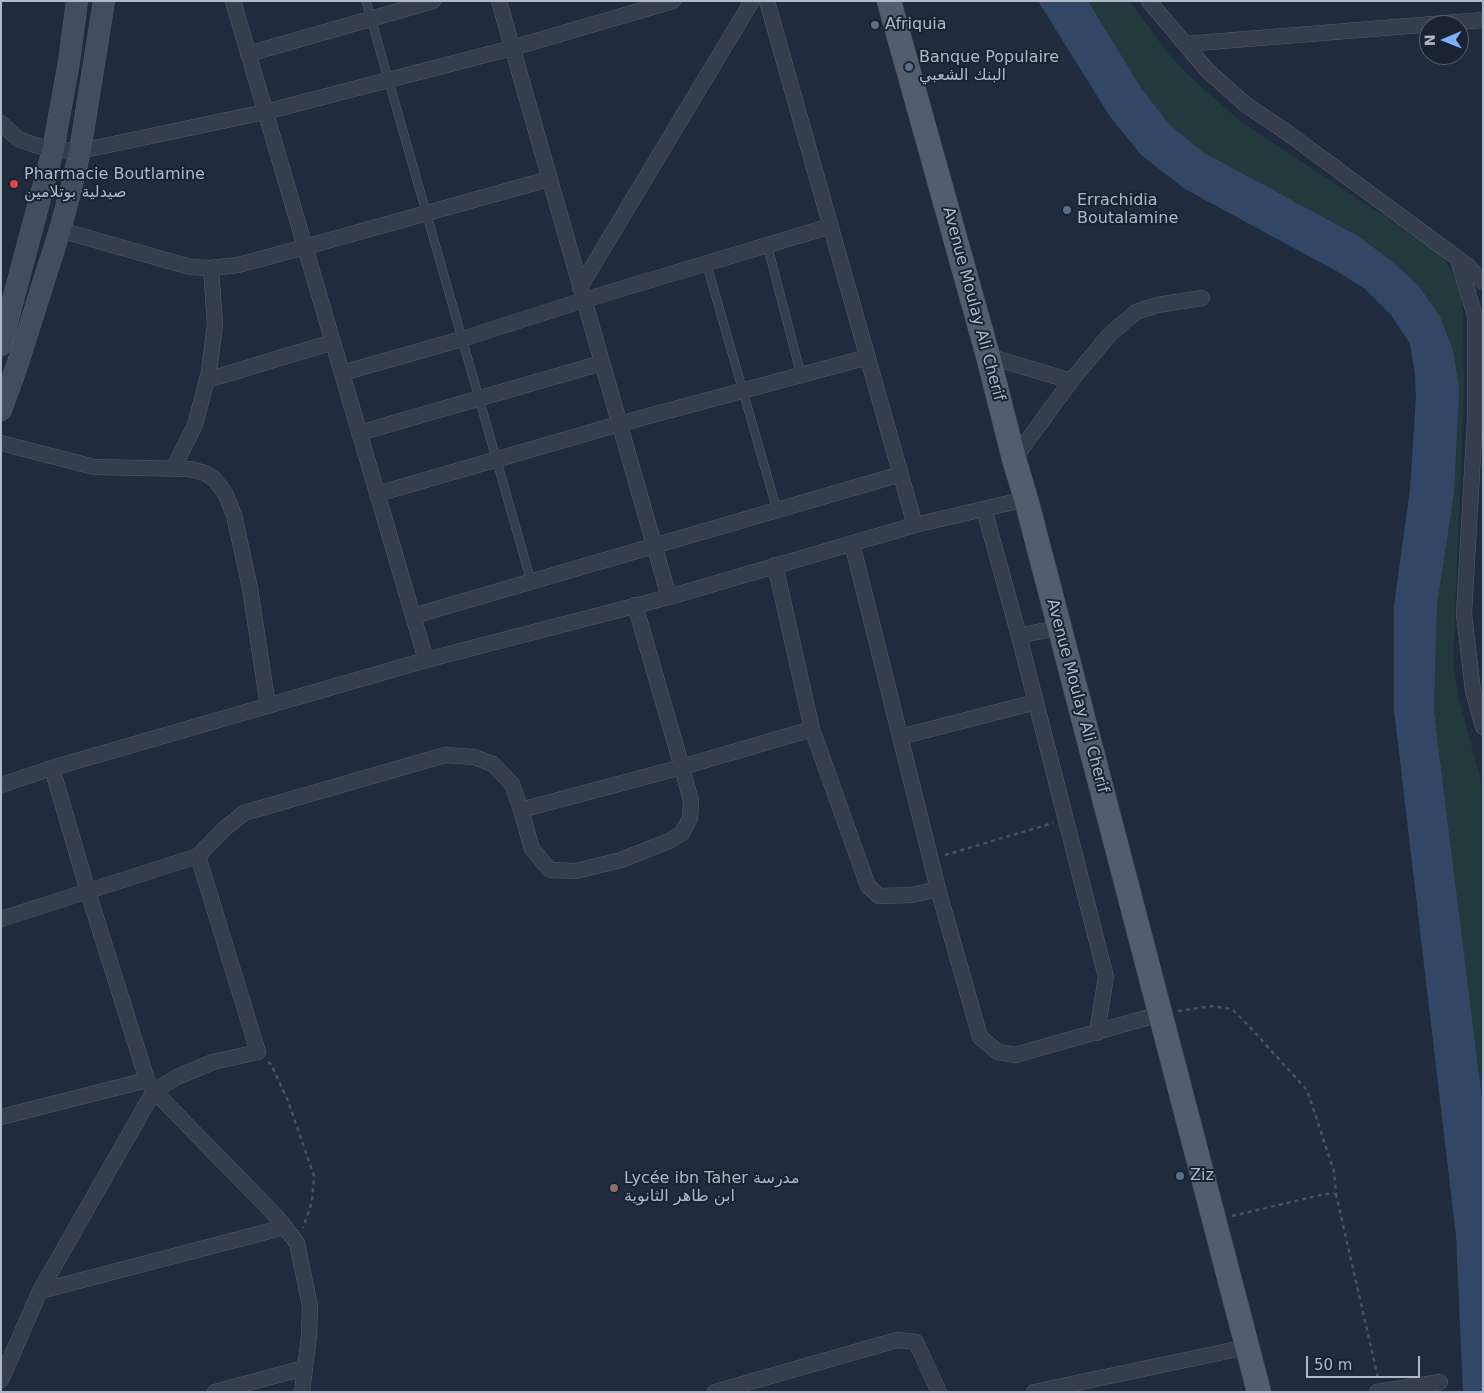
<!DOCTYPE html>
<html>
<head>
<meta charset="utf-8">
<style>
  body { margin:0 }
  #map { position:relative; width:1484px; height:1393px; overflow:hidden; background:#202c3d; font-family:"DejaVu Sans",sans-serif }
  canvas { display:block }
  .frame { position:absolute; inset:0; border:2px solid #afb9c9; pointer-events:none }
  .north { position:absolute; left:1419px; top:15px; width:50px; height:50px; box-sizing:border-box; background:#192331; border:1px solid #555f6e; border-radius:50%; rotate:269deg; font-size:14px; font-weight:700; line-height:20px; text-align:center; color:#afb9c9 }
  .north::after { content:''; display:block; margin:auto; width:18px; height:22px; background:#7eaeff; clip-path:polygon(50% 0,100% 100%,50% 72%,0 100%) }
  .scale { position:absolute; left:1306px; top:1356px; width:114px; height:22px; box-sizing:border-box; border:2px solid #afb9c9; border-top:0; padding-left:6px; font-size:15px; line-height:18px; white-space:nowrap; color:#afb9c9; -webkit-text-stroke:4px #192331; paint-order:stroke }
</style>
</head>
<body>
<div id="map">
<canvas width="1484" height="1393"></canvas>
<div class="frame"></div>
<div class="north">N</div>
<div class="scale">50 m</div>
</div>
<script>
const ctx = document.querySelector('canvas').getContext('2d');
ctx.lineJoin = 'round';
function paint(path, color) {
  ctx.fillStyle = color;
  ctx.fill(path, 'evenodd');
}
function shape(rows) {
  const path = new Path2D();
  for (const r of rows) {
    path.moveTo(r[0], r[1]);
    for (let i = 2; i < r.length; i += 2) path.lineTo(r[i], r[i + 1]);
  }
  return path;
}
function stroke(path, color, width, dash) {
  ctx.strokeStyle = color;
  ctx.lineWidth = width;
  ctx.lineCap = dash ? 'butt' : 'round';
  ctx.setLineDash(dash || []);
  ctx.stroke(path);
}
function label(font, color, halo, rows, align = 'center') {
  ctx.font = font + ' "DejaVu Sans",Cairo,sans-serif';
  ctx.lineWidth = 4;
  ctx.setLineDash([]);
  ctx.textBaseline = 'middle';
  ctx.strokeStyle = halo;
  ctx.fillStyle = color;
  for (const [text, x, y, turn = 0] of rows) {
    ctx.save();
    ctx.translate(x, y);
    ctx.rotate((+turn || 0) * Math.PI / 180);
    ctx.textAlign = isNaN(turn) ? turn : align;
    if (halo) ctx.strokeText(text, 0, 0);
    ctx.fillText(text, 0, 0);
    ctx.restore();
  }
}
const green = shape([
  [1088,1,1130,1,1166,51,1189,76,1240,121,1440,253,1452,272,1460,291,1463,312,1464,389,1453,663,1458,696,1483,789,1483,1107,1434,711,1437,604,1417,284,1389,259,1358,236,1203,152,1170,125,1141,88]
]);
const water = shape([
  [1038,1,1088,1,1141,88,1170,125,1203,152,1358,236,1389,259,1417,284,1440,316,1453,351,1459,389,1454,493,1437,604,1434,711,1483,1107,1483,1392,1463,1392,1456,1236,1394,710,1394,606,1410,489,1416,397,1415,374,1410,344,1391,315,1365,289,1338,272,1185,189,1141,155,1109,115]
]);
const path = shape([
  [945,855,1053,823],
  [1178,1011,1212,1006,1232,1009,1248,1025,1307,1090,1334,1171,1336,1194,1325,1194,1232,1216],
  [268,1062,271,1064,288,1101,314,1176,312,1202,303,1228],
  [1336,1194,1378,1378]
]);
const lane = shape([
  [366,1,531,581],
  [767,244,801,375],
  [706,262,777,510]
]);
const street = shape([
  [233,1,426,660],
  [499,1,669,597],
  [767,1,915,525],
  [1149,1,1207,70,1245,104,1285,131,1468,266,1483,282],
  [1185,44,1483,20],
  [248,54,433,1],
  [1,123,18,139,35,145,53,150,80,151,265,112,512,48,673,1],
  [60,230,190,267,211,268,238,265,305,247,549,179],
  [1458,260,1475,316,1475,419,1464,614,1473,691,1483,727],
  [580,287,752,1],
  [988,356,1071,381],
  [342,373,462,339,584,300,831,226],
  [207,380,333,342],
  [359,433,602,363],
  [1,443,94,467,190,469,205,473,214,479,225,493,234,515,250,588,268,706],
  [1014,459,1071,381,1110,334,1136,312,1157,305,1202,298],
  [174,467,195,425,209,372,215,324,211,268],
  [377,494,619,424,868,357],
  [984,509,1019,636,1060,627],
  [852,543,938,889,980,1037,998,1052,1015,1055,1160,1014],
  [775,565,812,729,868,886,879,896,912,895,938,889],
  [413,616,901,474],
  [1019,636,1106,977,1097,1033],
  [900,737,1036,702],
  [52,768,88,892,147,1080,154,1091,277,1217,297,1243,310,1306,309,1336,302,1392],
  [1,785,52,768,426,660,669,597,915,525,1026,499],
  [521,810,682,767,812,729],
  [1,919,198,856,224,829,244,813,445,755,474,757,493,764,512,784,521,810,532,849,550,870,576,871,621,860,669,841,682,833,690,818,691,801,682,767,635,605],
  [1,1117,147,1080],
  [40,1291,285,1227],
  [1,1380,40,1291,154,1091,177,1077,213,1062,258,1052,198,856],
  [215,1392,304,1368],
  [715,1392,897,1340,916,1342,939,1392],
  [1034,1392,1247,1347],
  [1377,1392,1440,1382]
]);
const secondary = shape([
  [1,345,53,150,69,62,77,1],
  [1,410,17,366,60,230,70,193,80,151,104,1]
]);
const primary = shape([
  [889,1,988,356,1014,459,1026,499,1259,1392]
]);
const markers = [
  [875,25,5,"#5c6f8a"],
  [909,67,5,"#5c6f8a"],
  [14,184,5,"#e0444e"],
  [1067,210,5,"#5c6f8a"],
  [1180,1176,5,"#5c6f8a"],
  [614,1188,5,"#8d6e63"]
];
const poiNames = [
  ["Afriquia",885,25],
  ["Banque Populaire",919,58],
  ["البنك الشعبي",919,76],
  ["Pharmacie Boutlamine",24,175],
  ["صيدلية بوتلامين",24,193],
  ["Errachidia",1077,201],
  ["Boutalamine",1077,219],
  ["Ziz",1190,1176],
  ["Lycée ibn Taher مدرسة",624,1179],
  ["ابن طاهر الثانوية",624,1197]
];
const streetNames = [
  ["Avenue Moulay Ali Cherif",973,304,75],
  ["Avenue Moulay Ali Cherif",1077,696,75]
];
paint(green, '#223a3e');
paint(water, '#324766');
stroke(lane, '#525c6b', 9);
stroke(street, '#525c6b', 16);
stroke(secondary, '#525c6b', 22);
stroke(primary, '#3d4756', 25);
stroke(path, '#40575b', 2.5, [4, 4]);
stroke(lane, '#343e4d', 8);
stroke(street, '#343e4d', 15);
stroke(secondary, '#424d60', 21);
stroke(primary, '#525d6d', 24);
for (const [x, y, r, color] of markers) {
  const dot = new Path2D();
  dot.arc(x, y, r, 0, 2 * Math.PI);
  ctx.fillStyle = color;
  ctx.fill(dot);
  stroke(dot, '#192331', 2);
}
label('16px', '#afb9c9', '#192331', poiNames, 'left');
label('16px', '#afb9c9', '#192331', streetNames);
</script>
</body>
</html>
